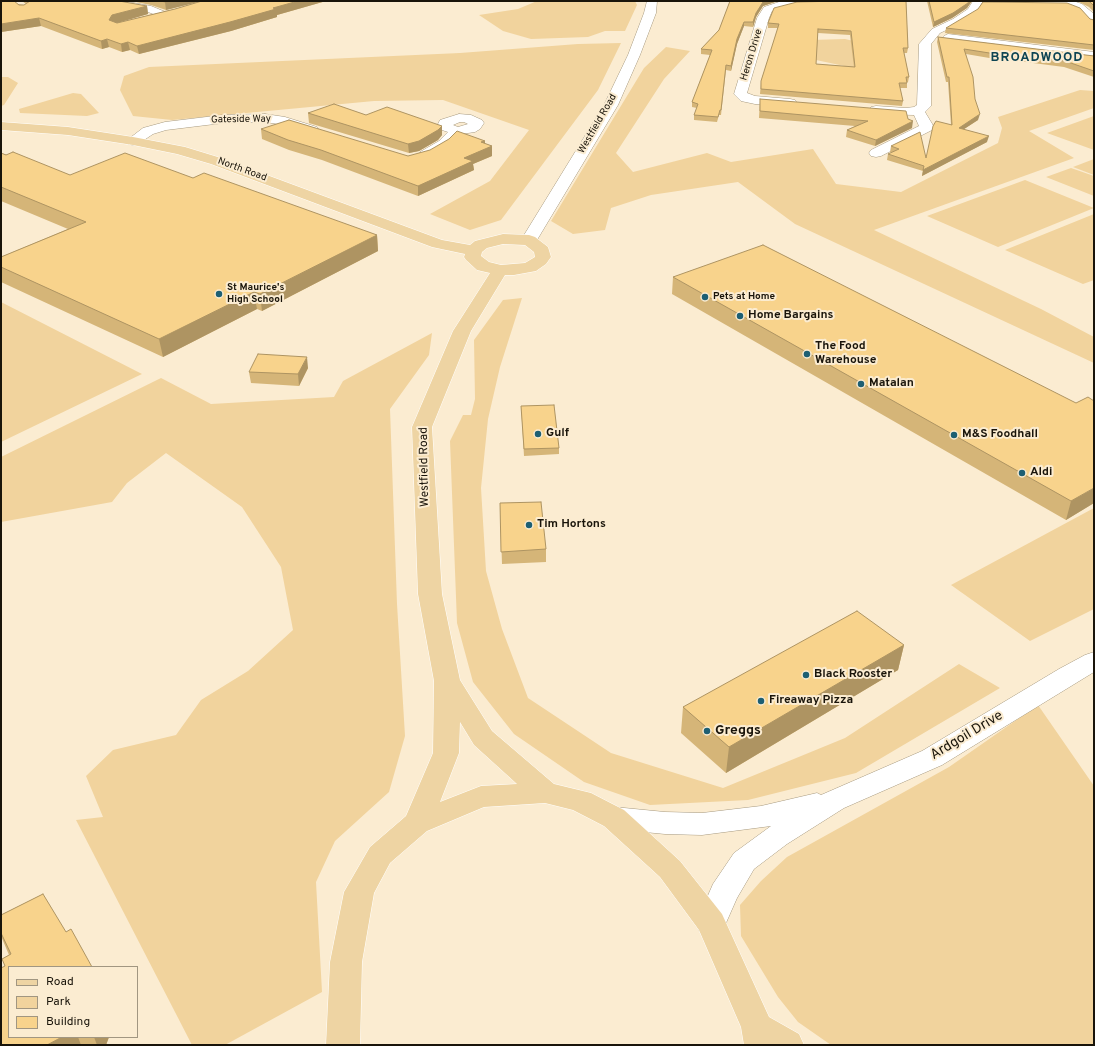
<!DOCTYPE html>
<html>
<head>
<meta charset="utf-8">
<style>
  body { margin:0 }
  #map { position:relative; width:1095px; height:1046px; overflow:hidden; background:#fbecd1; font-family:Overpass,sans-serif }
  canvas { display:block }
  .frame { position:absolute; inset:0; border:2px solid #19140a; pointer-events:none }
  .legend { position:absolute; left:8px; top:966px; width:130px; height:72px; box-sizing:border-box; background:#fbecd1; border:1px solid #a19681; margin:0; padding:5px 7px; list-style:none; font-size:12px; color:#19140a }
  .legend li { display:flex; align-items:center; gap:8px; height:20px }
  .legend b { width:20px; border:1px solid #a19681 }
</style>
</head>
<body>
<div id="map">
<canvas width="1095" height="1046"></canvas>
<div class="frame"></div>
<ul class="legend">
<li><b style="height:5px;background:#eed4a3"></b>Road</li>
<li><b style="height:11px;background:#f1d39d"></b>Park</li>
<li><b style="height:11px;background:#f8d38c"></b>Building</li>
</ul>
</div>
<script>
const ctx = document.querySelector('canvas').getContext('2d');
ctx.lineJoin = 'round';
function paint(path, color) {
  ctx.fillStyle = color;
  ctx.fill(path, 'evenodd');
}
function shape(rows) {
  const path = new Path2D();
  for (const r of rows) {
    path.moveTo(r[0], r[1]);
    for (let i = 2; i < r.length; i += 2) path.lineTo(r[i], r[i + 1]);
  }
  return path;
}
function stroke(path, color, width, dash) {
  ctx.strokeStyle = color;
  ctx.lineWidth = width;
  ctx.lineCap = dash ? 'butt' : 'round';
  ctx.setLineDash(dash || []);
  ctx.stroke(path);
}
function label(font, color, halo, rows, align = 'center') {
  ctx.font = font + ' Overpass,sans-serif';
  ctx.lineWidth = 4;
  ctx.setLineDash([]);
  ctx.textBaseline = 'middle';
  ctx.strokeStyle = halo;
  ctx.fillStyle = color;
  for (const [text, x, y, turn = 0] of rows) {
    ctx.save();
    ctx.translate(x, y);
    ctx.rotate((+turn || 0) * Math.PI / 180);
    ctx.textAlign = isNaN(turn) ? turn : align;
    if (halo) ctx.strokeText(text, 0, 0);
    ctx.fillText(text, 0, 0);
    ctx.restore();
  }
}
const green = shape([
  [537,1,635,1,637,5,625,31,605,31,588,37,531,39,503,31,479,15,518,9],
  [845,39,866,44,859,67,849,67,802,57,811,40],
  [621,43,598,90,501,220,470,230,430,214,490,181,529,130,443,100,374,101,172,120,133,116,120,90,124,76,149,67,460,53,578,44],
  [666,47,690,51,664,79,616,153,633,172,707,153,731,162,813,149,836,184,901,192,998,143,1002,128,998,117,1080,90,1094,91,1094,108,1029,131,1074,158,874,230,1041,309,1094,337,1094,363,795,224,738,182,651,195,611,208,605,230,573,234,551,221,644,68],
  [1,77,8,77,18,83,4,105,1,106],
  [73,93,81,94,99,113,87,116,20,113,19,109],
  [1094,116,1094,150,1047,133],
  [1094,159,1094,175,1073,167],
  [1071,168,1094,176,1094,196,1046,177],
  [1025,180,1094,208,998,247,927,216],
  [1094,214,1094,280,1083,284,1005,250],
  [522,298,500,367,488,419,481,488,486,571,502,629,528,698,611,753,723,788,845,738,959,664,1000,688,856,773,748,800,650,805,584,782,514,734,473,682,457,623,450,441,463,415,471,415,475,399,474,340,503,300],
  [1,302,142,374,1,442],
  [432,333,429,355,390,409,397,604,405,736,389,792,335,841,316,882,322,992,225,1045,192,1045,76,820,103,817,86,776,113,750,176,735,201,700,248,671,293,630,281,567,242,507,166,453,127,483,112,502,1,522,1,457,161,378,211,404,334,397,343,381],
  [1094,508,1094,609,1030,641,951,585],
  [1038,705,1094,786,1094,1045,831,1045,798,1022,778,997,741,936,740,905,761,881,787,857,949,767]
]);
const minor = shape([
  [96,1,122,1,151,6,168,13,170,15,164,18,148,12,101,4,96,1],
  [647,1,657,1,656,13,640,55,618,105,537,240,535,243,529,245,523,243,521,240,604,105,628,55,644,13,647,1],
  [782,1,845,1,840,4,796,5,781,8,772,11,769,18,747,93,755,96,790,99,795,100,797,103,795,106,790,107,755,104,741,101,734,94,757,18,764,7,782,1],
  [973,1,983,1,976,13,961,23,940,33,931,44,931,106,925,112,934,127,932,130,881,156,876,157,871,156,869,153,871,150,919,126,914,115,876,114,871,113,869,110,871,107,876,106,906,108,914,107,917,105,919,44,932,29,953,19,968,9,973,1],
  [1034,1,1073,1,1082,4,1094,14,1094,24,1090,23,1074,8,1067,6,1038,6,1034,5,1033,3,1034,1],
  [948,34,1094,52,1094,60,944,40,942,38,944,36,948,34],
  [265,114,285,117,317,127,319,130,317,133,312,134,278,124,265,122,223,123,166,130,153,134,138,144,133,145,128,144,126,141,143,128,165,122,223,115,265,114],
  [459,114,471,115,482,120,484,123,480,129,475,132,461,134,449,147,430,158,425,159,420,158,418,155,420,152,439,141,448,132,439,129,437,126,440,120,459,114],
  [460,122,464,122,468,124,458,127,453,125,460,122],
  [1094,652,1094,672,942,765,844,808,787,844,754,869,737,898,722,932,711,936,700,932,696,923,713,884,734,853,771,826,702,835,665,834,614,829,604,826,600,818,604,810,614,807,665,812,702,813,761,806,817,793,821,795,922,751,1059,669,1085,655,1094,652]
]);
const major = shape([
  [1,122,68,127,133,137,185,147,221,158,442,240,470,245,475,241,503,234,529,235,535,237,548,247,551,257,546,264,536,271,514,275,505,275,471,331,432,427,442,594,460,680,492,731,554,784,591,793,624,810,680,861,722,914,769,1017,799,1034,804,1045,744,1045,741,1027,699,930,660,877,604,826,573,810,545,803,484,807,427,831,390,863,374,893,362,962,360,1045,326,1045,330,962,344,892,370,847,406,816,433,753,434,681,418,594,412,427,453,331,490,273,477,270,466,260,464,257,465,254,432,247,211,164,177,154,133,145,68,135,1,130,1,122],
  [503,244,525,245,534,252,535,257,525,263,501,265,489,262,481,256,482,252,487,248,503,244],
  [460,722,474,745,517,784,481,786,440,802,459,753,460,722]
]);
const wall = shape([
  [1,1,24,5,26,4,22,1,119,1,147,6,148,14,116,23,117,23,175,9,199,2,198,2,166,10,151,5,131,1,326,1,277,15,277,17,231,31,139,54,130,50,122,52,109,47,102,49,41,26,1,32],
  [730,1,778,1,763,6,756,17,753,27,744,26,737,44,731,71,726,70,721,115,719,115,717,122,694,120,694,115,697,108,692,107,692,102,710,55,701,54,701,49,719,30],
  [906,1,908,48,907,53,904,53,909,77,908,82,907,82,907,88,900,88,903,101,902,106,760,94,761,81,778,28,768,28,768,23],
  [818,33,850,35,854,67,816,64],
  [927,1,972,1,967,8,952,18,933,27],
  [1077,1,1094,1,1094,12,1089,7],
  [1090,19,1094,20,1094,50,945,33,946,28],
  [938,37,1094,56,1094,77,1064,67,1002,59,1001,60,966,54,975,99,978,120,964,129,987,142,922,176,923,171,887,160,888,154,892,152,890,152,891,146,926,158,951,125,948,82,946,82,937,42],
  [760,99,908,119,912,128,875,146,846,137,847,130,855,126,759,118],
  [308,113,366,115,442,126,442,135,438,140,419,151,409,153,309,123],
  [261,129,408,156,485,141,485,144,492,146,492,156,473,164,474,170,418,196,322,160,289,150,262,139],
  [1,153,70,175,193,178,377,235,378,251,262,311,257,309,163,357,1,282,1,257,68,229,1,201],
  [673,277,1094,503,1066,520,672,294],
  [308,368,299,386,251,383,249,372],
  [521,406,559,448,559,454,524,456],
  [500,503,546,549,546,562,502,564],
  [904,645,898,670,726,773,681,733,683,707],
  [43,894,9,1037,109,1037,106,1045,1,1045,5,966,2,959,9,955,1,936,1,915]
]);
const shadedWall = shape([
  [170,1,198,1,198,2,166,10,165,2],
  [298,1,326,1,277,15,277,17,231,31,139,54,137,46],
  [765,1,778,1,763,6,756,17,753,27,753,22,756,13,763,2],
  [969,1,972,1,967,8,952,18,933,27,934,22],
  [147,6,148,14,114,24,109,20,112,15],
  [39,18,41,26,1,32,1,24],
  [744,22,744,26,737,44,731,71,731,66,737,39],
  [107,39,109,47,102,49,101,41],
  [128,42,130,50,122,52,121,44],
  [980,114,978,120,958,133,959,128],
  [913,121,912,128,875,146,876,140],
  [442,126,442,135,438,140,419,151,409,153,408,144],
  [989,136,987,142,922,176,923,170],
  [485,141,485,149,492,146,492,156,473,164,474,170,418,196,418,186,464,158,481,142],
  [377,235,378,251,262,311,260,294],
  [254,292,257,309,163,357,159,339],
  [307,357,308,368,299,386,298,374],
  [1094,488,1094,503,1066,520,1071,501],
  [904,645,898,670,726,773,729,747],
  [62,1037,78,1037,81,1045,47,1045],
  [94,1037,109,1037,106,1045,97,1045]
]);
const building = shape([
  [1,1,14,1,19,5,24,5,30,1,119,1,147,6,112,15,109,20,117,23,175,9,202,1,298,1,273,8,276,9,230,22,137,46,128,42,121,44,107,39,101,41,39,18,1,24,1,1],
  [161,1,170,1,165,2,161,1],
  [730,1,765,1,763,2,756,13,753,22,744,22,737,39,731,66,726,65,721,110,720,110,718,117,694,115,698,104,692,102,712,50,701,49,719,30,730,1],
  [841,1,906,1,908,48,903,48,909,77,906,77,907,83,899,83,903,101,761,89,761,81,779,24,768,23,774,8,797,2,841,1],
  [818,29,851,31,855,67,816,64,818,29],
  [929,1,969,1,968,3,953,13,934,22,929,1],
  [1088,1,1094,1,1094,6,1090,2,1088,1],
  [983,2,1067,3,1080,8,1090,19,1094,20,1094,45,946,28,978,9,983,2],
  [938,37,1094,56,1094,71,1065,61,1003,54,1002,55,964,49,973,77,975,99,980,114,959,128,989,136,923,170,924,166,888,154,899,149,891,146,920,132,926,158,933,126,936,121,952,125,949,77,947,77,938,37],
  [760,99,906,111,908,119,913,121,876,140,847,130,868,121,760,111,760,99],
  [334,104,366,115,387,107,442,126,438,130,419,141,408,144,308,113,334,104],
  [289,120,408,156,430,150,449,139,457,131,485,141,481,142,492,146,464,158,473,161,418,186,321,150,288,140,261,129,289,120],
  [13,152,70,175,125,153,193,178,204,173,377,235,260,294,254,292,159,339,1,267,1,257,86,222,1,187,1,153,6,155,13,152],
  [763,245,1076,403,1088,397,1094,401,1094,488,1071,501,673,277,763,245],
  [258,354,307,357,298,374,249,372,258,354],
  [554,405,559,448,524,449,521,406,554,405],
  [541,502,546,549,501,552,500,503,541,502],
  [857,611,904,645,729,747,683,707,857,611],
  [43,894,66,932,71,929,92,967,9,967,9,1037,62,1037,47,1045,1,1045,1,968,5,966,2,959,11,954,1,933,1,915,43,894]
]);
const markers = [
  [219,294,4,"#1d5f73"],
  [705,297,4,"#1d5f73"],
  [740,316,4,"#1d5f73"],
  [807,354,4,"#1d5f73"],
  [861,384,4,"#1d5f73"],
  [538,434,4,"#1d5f73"],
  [954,435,4,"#1d5f73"],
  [1022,473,4,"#1d5f73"],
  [529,525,4,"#1d5f73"],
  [806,675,4,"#1d5f73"],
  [761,701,4,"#1d5f73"],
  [707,731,4,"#1d5f73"]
];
const farStreetnames = [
  ["Heron Drive",752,55,-73],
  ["Gateside Way",241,120,-1],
  ["Westfield Road",598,124,-60],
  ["North Road",242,170,20]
];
const farPoinames = [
  ["St Maurice's",227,288],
  ["High School",227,300],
  ["Pets at Home",713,297]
];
const poiNames = [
  ["Home Bargains",748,316],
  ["The Food",815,347],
  ["Warehouse",815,361],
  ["Matalan",869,384],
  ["Gulf",546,434],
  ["M&S Foodhall",962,435],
  ["Aldi",1030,473],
  ["Tim Hortons",537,525],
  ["Black Rooster",814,675],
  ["Fireaway Pizza",769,701]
];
const streetNames = [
  ["Westfield Road",425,467,-91]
];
const farDistrictnames = [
  ["BROADWOOD",1037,58]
];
const nearPoinames = [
  ["Greggs",715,731]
];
const nearStreetnames = [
  ["Ardgoil Drive",967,736,-31]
];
paint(green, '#f1d39d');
stroke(minor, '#a79a80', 1);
stroke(major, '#fff', 1);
paint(minor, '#fff');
paint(major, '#eed4a3');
paint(wall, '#d5b578');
paint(shadedWall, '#ae9462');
paint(building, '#f8d38c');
stroke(building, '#ae9462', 1);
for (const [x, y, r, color] of markers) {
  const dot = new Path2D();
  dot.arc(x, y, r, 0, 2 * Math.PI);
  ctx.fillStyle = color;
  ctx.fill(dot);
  stroke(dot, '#fbecd1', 1.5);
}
label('10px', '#19140a', '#fbecd1', farStreetnames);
label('bold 10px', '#19140a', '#fbecd1', farPoinames, 'left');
label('bold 12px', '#19140a', '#fbecd1', poiNames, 'left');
label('12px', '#19140a', '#fbecd1', streetNames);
ctx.letterSpacing = '1px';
label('bold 13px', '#0d4453', '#fbecd1', farDistrictnames);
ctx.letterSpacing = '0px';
label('bold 14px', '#19140a', '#fbecd1', nearPoinames, 'left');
label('14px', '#19140a', '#fbecd1', nearStreetnames);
</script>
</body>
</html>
